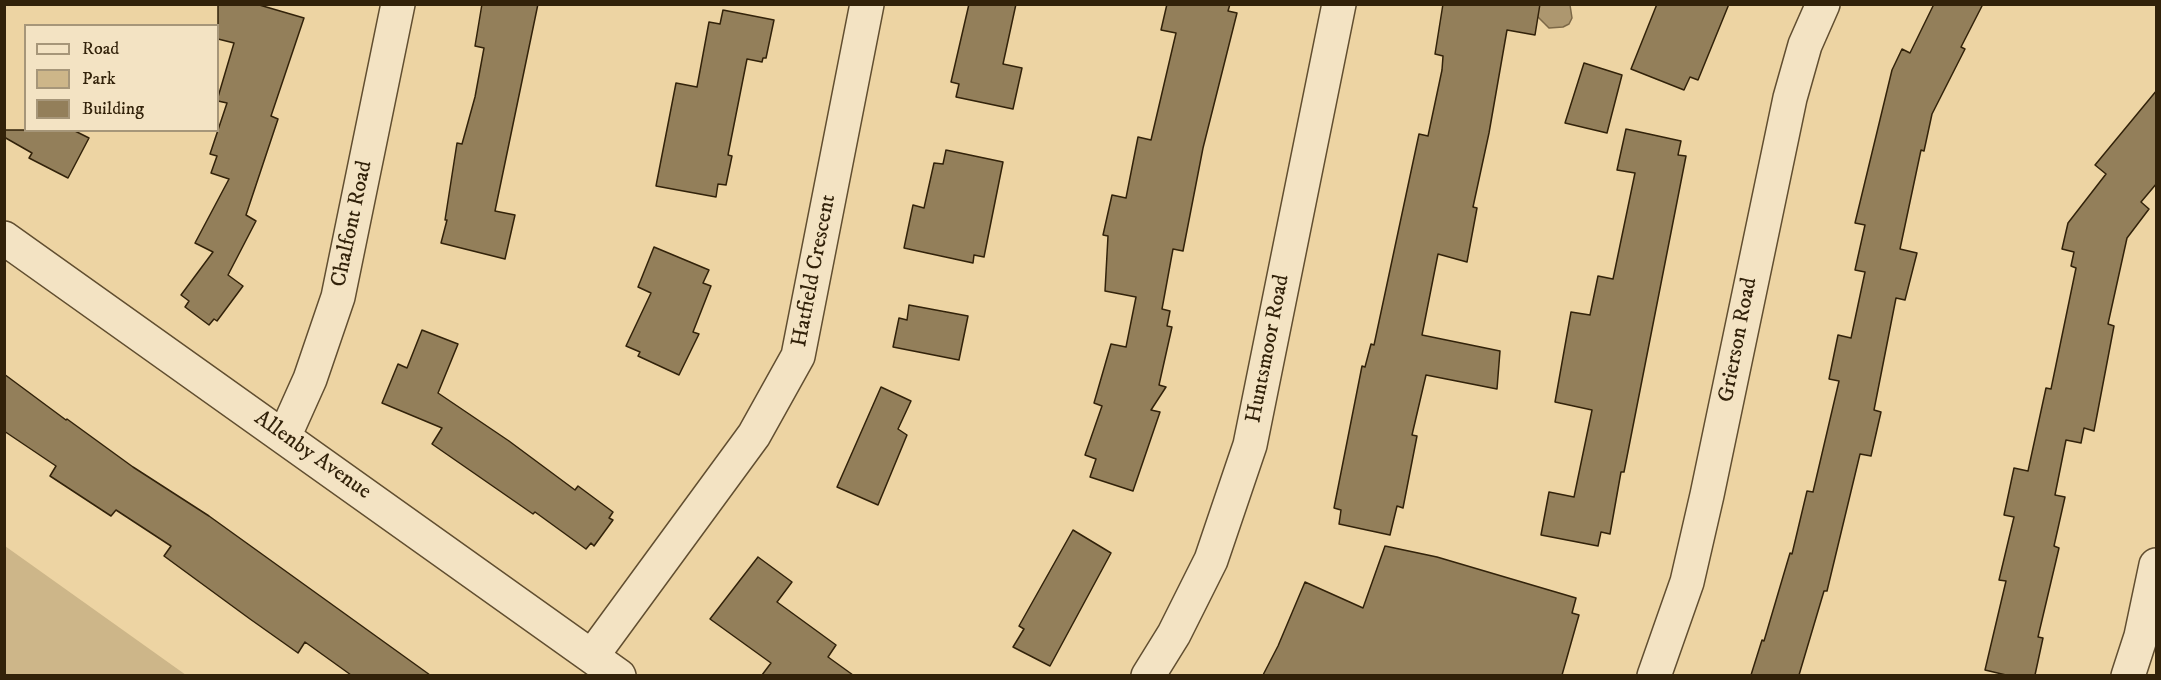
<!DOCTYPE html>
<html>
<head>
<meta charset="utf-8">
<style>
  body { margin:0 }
  #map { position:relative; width:2161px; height:680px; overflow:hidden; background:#edd4a3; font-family:"IM FELL DW Pica",serif }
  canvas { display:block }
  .frame { position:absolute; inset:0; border:6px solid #32220a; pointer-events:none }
  .legend { position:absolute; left:24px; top:24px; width:195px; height:108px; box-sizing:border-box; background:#f3e3c3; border:2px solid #a69679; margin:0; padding:8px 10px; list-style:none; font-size:18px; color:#32220a }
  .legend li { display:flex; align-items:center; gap:12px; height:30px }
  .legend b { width:30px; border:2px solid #a69679 }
</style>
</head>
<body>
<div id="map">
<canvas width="2161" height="680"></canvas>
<div class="frame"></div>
<ul class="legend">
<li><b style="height:8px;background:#f3e3c3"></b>Road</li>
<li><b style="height:16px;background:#cdb689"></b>Park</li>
<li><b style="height:16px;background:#937f5a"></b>Building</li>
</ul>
</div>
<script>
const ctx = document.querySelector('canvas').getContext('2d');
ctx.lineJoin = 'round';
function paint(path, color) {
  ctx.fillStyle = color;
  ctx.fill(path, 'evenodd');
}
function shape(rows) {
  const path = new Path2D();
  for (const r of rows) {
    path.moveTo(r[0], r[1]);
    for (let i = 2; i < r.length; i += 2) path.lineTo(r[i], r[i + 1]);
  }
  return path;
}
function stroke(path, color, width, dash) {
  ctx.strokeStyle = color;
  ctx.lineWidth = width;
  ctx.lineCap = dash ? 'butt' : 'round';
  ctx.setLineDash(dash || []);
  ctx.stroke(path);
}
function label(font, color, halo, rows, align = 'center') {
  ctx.font = font + ' "IM FELL DW Pica",serif';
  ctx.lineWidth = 5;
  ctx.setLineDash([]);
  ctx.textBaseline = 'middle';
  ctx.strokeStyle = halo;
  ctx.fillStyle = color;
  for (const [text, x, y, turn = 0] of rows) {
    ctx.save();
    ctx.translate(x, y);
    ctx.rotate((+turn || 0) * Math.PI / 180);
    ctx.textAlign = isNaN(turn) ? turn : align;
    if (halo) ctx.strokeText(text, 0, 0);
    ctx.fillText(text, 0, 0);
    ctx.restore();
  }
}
const green = shape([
  [5,546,186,675,5,675]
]);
const water = shape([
  [1517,5,1570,5,1572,18,1569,24,1563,27,1549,28,1538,17,1517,5]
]);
const building = shape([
  [218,4,256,4,304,18,271,116,278,119,246,215,256,221,228,275,243,286,217,321,214,319,209,325,185,307,189,301,181,295,213,252,195,243,229,179,211,173,217,156,210,154,227,103,218,101,218,97,234,43,218,39,218,4],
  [482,4,538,4,495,211,515,215,505,259,441,243,447,220,445,220,457,143,462,144,475,97,484,48,475,46,482,4],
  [969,4,1016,4,1003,64,1022,68,1013,109,956,97,959,84,951,82,969,4],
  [1167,4,1230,4,1228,11,1237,13,1203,148,1183,251,1173,249,1162,309,1170,311,1167,326,1172,327,1159,385,1166,387,1151,410,1160,412,1133,491,1090,477,1096,459,1085,455,1102,406,1094,403,1111,344,1126,347,1136,297,1105,291,1108,236,1103,235,1112,195,1126,198,1138,137,1151,140,1176,33,1161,30,1167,4],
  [1443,4,1540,4,1535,35,1507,30,1489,133,1473,207,1477,208,1467,262,1438,254,1422,335,1500,351,1497,389,1426,375,1412,435,1417,436,1403,508,1397,506,1390,535,1339,524,1341,510,1334,508,1362,366,1365,367,1371,344,1374,345,1419,134,1428,136,1442,70,1443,56,1435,54,1443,4],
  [1657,4,1729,4,1698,80,1690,77,1684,90,1631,69,1657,4],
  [1934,4,1983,4,1961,47,1965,49,1932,114,1924,151,1921,150,1900,249,1917,253,1905,300,1896,298,1874,410,1881,412,1871,456,1860,454,1827,591,1824,591,1799,675,1751,675,1762,640,1764,641,1790,553,1792,554,1807,491,1813,492,1839,381,1829,379,1838,335,1851,338,1865,272,1855,270,1865,225,1855,223,1892,70,1902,49,1910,53,1934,4],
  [723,10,774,20,766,58,763,58,762,62,747,59,728,155,732,156,726,185,718,184,716,197,656,186,676,83,697,87,709,22,720,24,723,10],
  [1584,63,1622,75,1607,133,1565,123,1584,63],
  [2157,90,2157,183,2141,202,2149,209,2127,238,2108,324,2114,326,2094,431,2084,428,2081,443,2066,440,2055,495,2065,497,2054,546,2059,548,2038,637,2043,638,2035,675,2006,675,1985,670,2006,581,1999,580,2014,517,2004,515,2014,468,2028,471,2046,388,2051,389,2076,268,2071,266,2074,252,2062,249,2068,223,2106,174,2095,165,2157,90],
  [1626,129,1681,141,1678,155,1686,156,1624,472,1621,472,1610,534,1601,532,1598,546,1541,535,1549,492,1574,497,1592,410,1555,402,1571,312,1590,315,1598,276,1613,279,1635,173,1617,170,1626,129],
  [4,130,73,130,89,138,68,178,29,158,32,153,4,137,4,130],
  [946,150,1003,162,984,257,974,255,973,263,904,248,913,205,924,208,934,163,943,164,946,150],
  [654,247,709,270,703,283,711,286,693,332,699,334,679,375,638,356,640,352,626,346,651,293,638,287,654,247],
  [909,305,968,316,959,360,893,347,899,318,907,320,909,305],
  [422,330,458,344,438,393,509,441,575,490,578,486,613,512,609,518,613,520,594,546,591,543,586,549,535,512,533,514,432,444,442,428,382,403,398,364,407,368,422,330],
  [4,374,66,420,67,419,133,467,209,516,430,675,351,675,305,642,298,653,250,619,164,556,171,546,116,510,111,516,50,476,56,466,4,431,4,374],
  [881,387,911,401,898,429,907,435,878,505,837,487,881,387],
  [1073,530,1111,553,1050,666,1013,647,1024,629,1019,626,1073,530],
  [1385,546,1437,557,1576,598,1572,613,1579,615,1562,675,1263,675,1278,646,1305,582,1363,608,1385,546],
  [758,557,792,582,777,602,836,645,828,657,853,675,762,675,771,663,710,619,758,557]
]);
const minor = shape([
  [4,238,619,676],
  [284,437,310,379,338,297,398,4],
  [592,656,754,435,798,356,867,4],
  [1148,676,1174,634,1211,560,1250,445,1339,4],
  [1654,676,1687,582,1707,495,1790,98,1805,45,1823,4],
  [2128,676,2141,636,2156,565]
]);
const streetNames = [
  ["Chalfont Road",353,224,-78],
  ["Hatfield Crescent",815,271,-79],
  ["Grierson Road",1739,340,-79],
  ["Huntsmoor Road",1269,349,-79],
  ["Allenby Avenue",312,456,35]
];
paint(green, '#cdb689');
paint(water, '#ad976f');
stroke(water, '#7c6847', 1.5);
paint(building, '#937f5a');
stroke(building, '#32220a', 1.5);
stroke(minor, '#614e30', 36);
stroke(minor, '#f3e3c3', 33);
label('22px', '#32220a', '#f3e3c3', streetNames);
</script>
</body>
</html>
